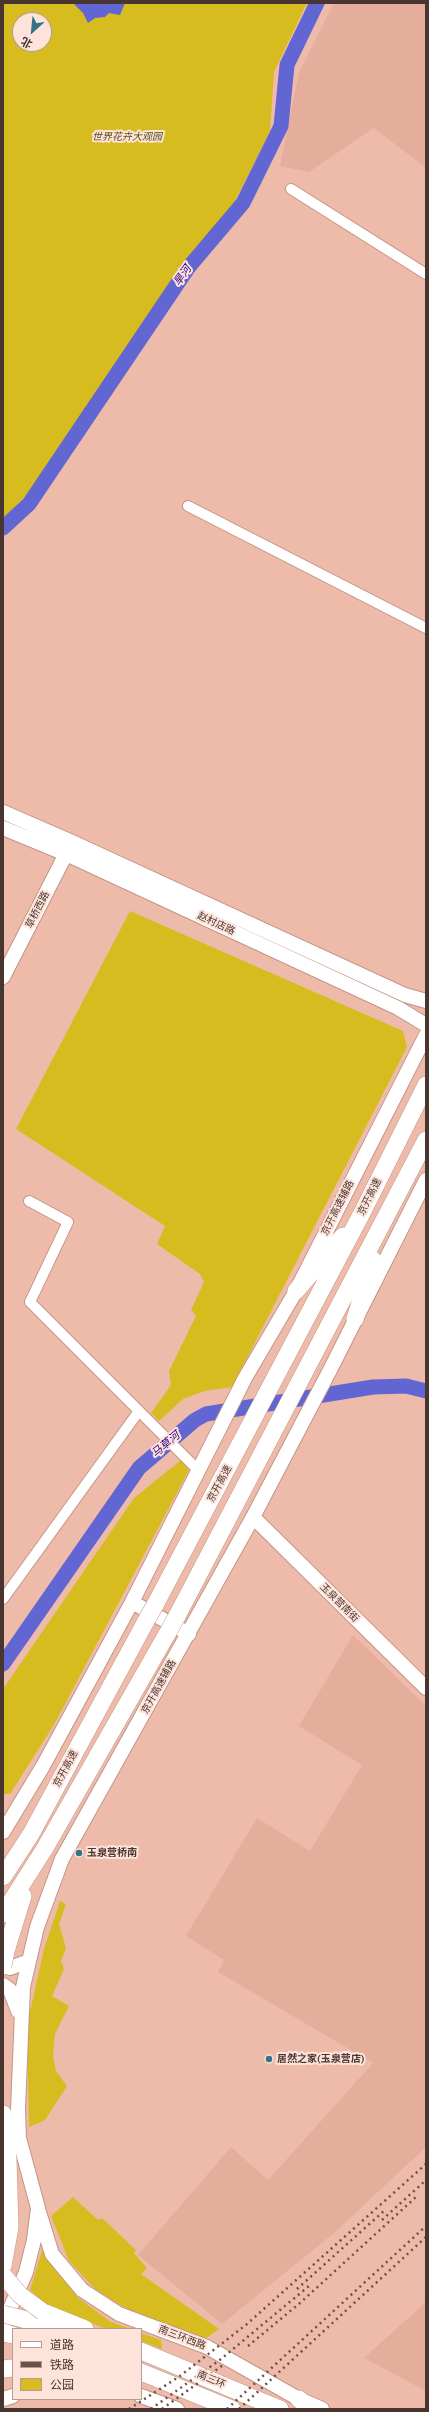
<!DOCTYPE html>
<html>
<head>
<meta charset="utf-8">
<style>
  body { margin:0 }
  #map { position:relative; width:429px; height:2412px; overflow:hidden; background:#eebbab; font-family:"Source Serif 4","Noto Sans SC",serif }
  canvas { display:block }
  .frame { position:absolute; inset:0; border:4px solid #49352f; pointer-events:none }
  .legend { position:absolute; left:12px; top:2328px; width:130px; height:72px; box-sizing:border-box; background:#fde3da; border:1px solid #b59d96; margin:0; padding:5px 7px; list-style:none; font-size:12px; color:#49352f }
  .legend li { display:flex; align-items:center; gap:8px; height:20px }
  .legend b { width:20px; border:1px solid #b59d96 }
  .north { position:absolute; left:12px; top:12px; width:40px; height:40px; box-sizing:border-box; background:#fde3da; border:1px solid #b59d96; border-radius:50%; rotate:207deg; font-size:11px; font-weight:700; line-height:16px; text-align:center; color:#49352f }
  .north::after { content:''; display:block; margin:auto; width:14px; height:18px; background:#327486; clip-path:polygon(50% 0,100% 100%,50% 72%,0 100%) }
</style>
</head>
<body>
<div id="map">
<canvas width="429" height="2412"></canvas>
<div class="frame"></div>
<ul class="legend">
<li><b style="height:5px;background:#fff"></b>道路</li>
<li><b style="height:5px;background:#6c5149"></b>铁路</li>
<li><b style="height:11px;background:#d6bc1e"></b>公园</li>
</ul>
<div class="north">北</div>
</div>
<script>
const ctx = document.querySelector('canvas').getContext('2d');
ctx.lineJoin = 'round';
function paint(path, color) {
  ctx.fillStyle = color;
  ctx.fill(path, 'evenodd');
}
function shape(rows) {
  const path = new Path2D();
  for (const r of rows) {
    path.moveTo(r[0], r[1]);
    for (let i = 2; i < r.length; i += 2) path.lineTo(r[i], r[i + 1]);
  }
  return path;
}
function stroke(path, color, width, dash) {
  ctx.strokeStyle = color;
  ctx.lineWidth = width;
  ctx.lineCap = dash ? 'butt' : 'round';
  ctx.setLineDash(dash || []);
  ctx.stroke(path);
}
function label(font, color, halo, rows, align = 'center') {
  ctx.font = font + ' "Source Serif 4","Noto Sans SC",serif';
  ctx.lineWidth = 4;
  ctx.setLineDash([]);
  ctx.textBaseline = 'middle';
  ctx.strokeStyle = halo;
  ctx.fillStyle = color;
  for (const [text, x, y, turn = 0] of rows) {
    ctx.save();
    ctx.translate(x, y);
    ctx.rotate((+turn || 0) * Math.PI / 180);
    ctx.textAlign = isNaN(turn) ? turn : align;
    if (halo) ctx.strokeText(text, 0, 0);
    ctx.fillText(text, 0, 0);
    ctx.restore();
  }
}
const built = shape([
  [334,3,426,3,426,168,374,128,309,172,280,166,299,73],
  [353,1635,426,1706,426,2147,334,2233,222,2324,138,2255,231,2147,268,2180,373,2063,218,1972,224,1960,186,1936,257,1818,310,1851,362,1765,299,1726],
  [426,2302,426,2391,364,2358]
]);
const green = shape([
  [3,3,307,3,274,72,270,131,234,203,178,270,53,468,3,519],
  [20,20,44,20,44,44,20,44],
  [130,911,403,1031,407,1047,232,1387,205,1391,183,1399,159,1421,151,1413,171,1385,169,1371,196,1316,191,1310,204,1282,200,1274,157,1244,165,1226,16,1129],
  [181,1460,189,1470,55,1723,10,1794,3,1794,3,1689,134,1498],
  [60,1901,66,1904,59,1924,66,1948,61,1961,64,1969,52,1996,69,2006,55,2034,53,2056,56,2071,67,2086,45,2120,29,2127,27,2025,44,1949],
  [73,2197,98,2220,102,2218,136,2250,134,2253,147,2268,141,2274,219,2329,205,2339,129,2310,96,2290,69,2261,51,2216],
  [43,2247,59,2273,78,2298,111,2322,131,2329,107,2329,49,2307,30,2290],
  [141,2333,161,2340,162,2349,141,2341]
]);
const water = shape([
  [73,3,125,3,120,15,109,13,105,17,95,18,88,23,83,13]
]);
const river = shape([
  [3,528,29,504,188,268,243,203,281,126,287,65,317,3],
  [3,1664,139,1468,195,1420,206,1414,373,1387,406,1386,426,1391]
]);
const street = shape([
  [291,189,426,274],
  [188,506,426,628],
  [29,1201,68,1222,30,1302,139,1411],
  [3,1599,139,1411,199,1471]
]);
const secondary = shape([
  [3,812,72,842,405,995,426,1001],
  [3,828,66,854,398,1008,426,1025],
  [3,977,70,846],
  [253,1517,426,1688],
  [132,1602,189,1634],
  [3,1832,43,1766,132,1602,245,1378,296,1291,426,1035],
  [3,1965,10,1968,29,1961],
  [3,1985,10,1990,18,2011],
  [39,2212,52,2254,82,2290,119,2314,207,2347,299,2399,322,2409],
  [3,2325,26,2272,34,2240,38,2208,19,2138,18,2109,23,1987,37,1927,62,1859,253,1517,330,1370,426,1180],
  [141,2396,177,2409],
  [3,2399,13,2396]
]);
const highway = shape([
  [296,1291,343,1236],
  [355,1319,373,1260],
  [155,1605,362,1213,426,1085],
  [177,1616,426,1140],
  [3,1877,31,1834,146,1621],
  [3,1914,45,1848,167,1634],
  [6,1951,23,1896],
  [3,2114,8,2159,10,2227,3,2266],
  [43,2312,85,2329],
  [23,2319,58,2328],
  [3,2333,13,2335],
  [141,2351,280,2409],
  [3,2369,13,2368],
  [141,2372,232,2409],
  [299,2399,310,2409]
]);
const rail = shape([
  [382,2220,426,2180],
  [297,2289,385,2210],
  [248,2346,300,2303,416,2197],
  [129,2409,180,2376,247,2324,426,2164],
  [151,2409,221,2359,309,2286],
  [162,2409,223,2365],
  [227,2409,426,2226],
  [239,2409,426,2237]
]);
const highwayBridge = shape([
  [146,1621,155,1605],
  [167,1634,177,1616],
  [3,1966,6,1951],
  [3,2275,20,2295,43,2312],
  [3,2314,23,2319]
]);
const markers = [
  [79,1853,4,"#327486"],
  [269,2059,4,"#327486"]
];
const parkNames = [
  ["世界花卉大观园",127,137]
];
const streetNames = [
  ["草桥西路",38,910,-63],
  ["赵村店路",216,924,25],
  ["京开高速",370,1197,-63],
  ["京开高速辅路",338,1208,-63],
  ["京开高速",220,1484,-62],
  ["玉泉营南街",339,1603,45],
  ["京开高速辅路",159,1687,-61],
  ["京开高速",66,1769,-62],
  ["南三环西路",182,2338,21],
  ["南三环",211,2380,23]
];
const poiNames = [
  ["玉泉营桥南",87,1853],
  ["居然之家(玉泉营店)",277,2059]
];
const waterNames = [
  ["旱河",183,276,-55],
  ["马草河",166,1445,-40]
];
paint(built, '#e5ad9b');
paint(green, '#d6bc1e');
paint(water, '#6266d2');
stroke(river, '#6266d2', 15);
stroke(street, '#c49485', 12);
stroke(secondary, '#c49485', 16);
stroke(highway, '#c49485', 18);
stroke(street, '#fff', 10);
stroke(secondary, '#fff', 14);
stroke(highway, '#fff', 17);
stroke(rail, '#6c5149', 2.5, [2, 4]);
stroke(highwayBridge, '#c49485', 18, []);
stroke(highwayBridge, '#fff', 17);
for (const [x, y, r, color] of markers) {
  const dot = new Path2D();
  dot.arc(x, y, r, 0, 2 * Math.PI);
  ctx.fillStyle = color;
  ctx.fill(dot);
  stroke(dot, '#fde3da', 1.5);
}
label('italic 10px', '#594e14', '#fde3da', parkNames);
label('10px', '#49352f', '#fde3da', streetNames);
label('bold 10px', '#49352f', '#fde3da', poiNames, 'left');
label('italic 11px', '#28008f', '#fde3da', waterNames);
</script>
</body>
</html>
